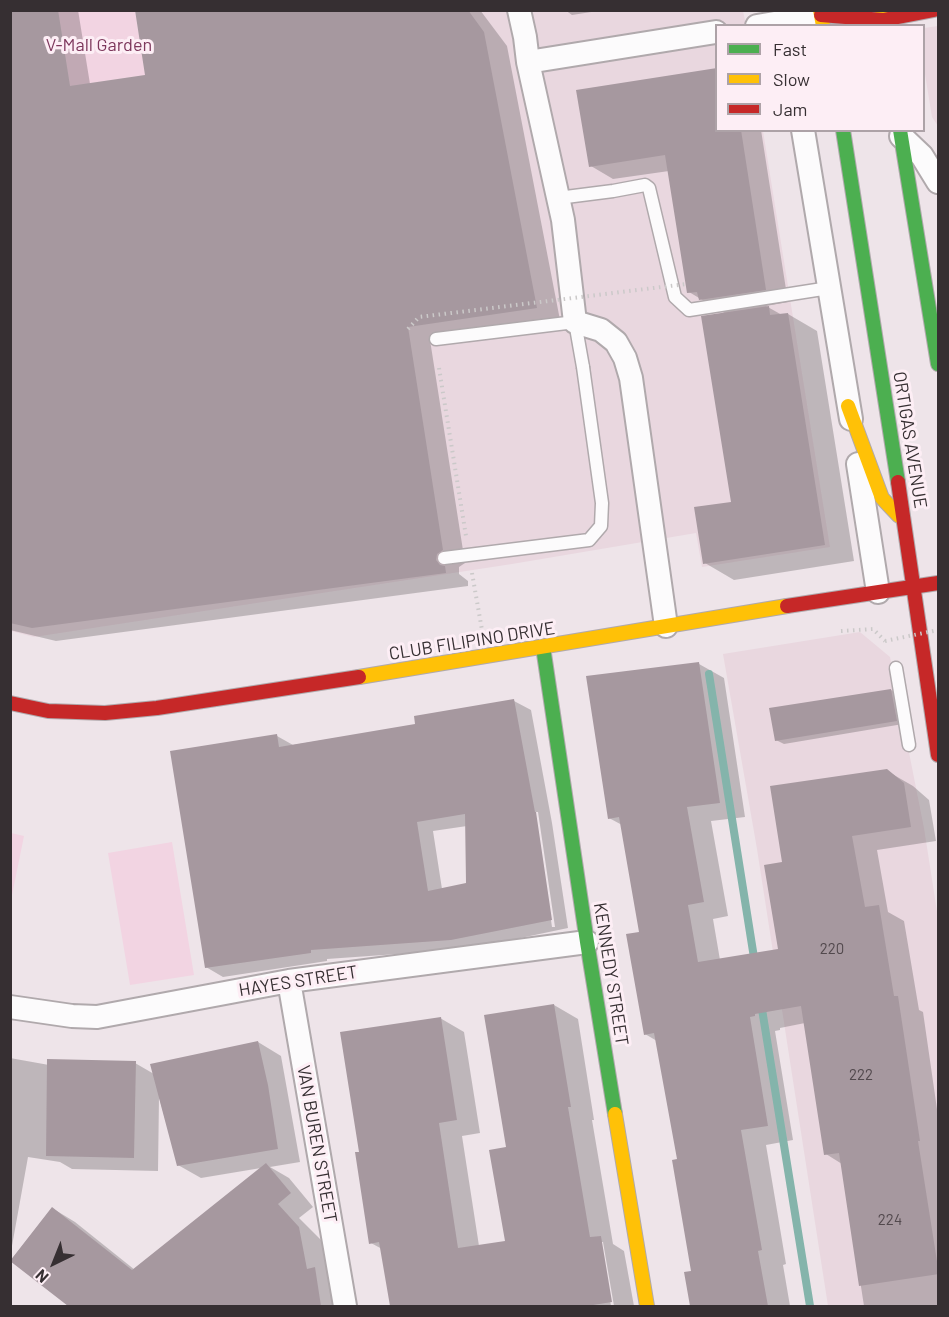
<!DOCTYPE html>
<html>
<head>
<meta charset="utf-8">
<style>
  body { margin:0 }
  #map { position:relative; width:949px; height:1317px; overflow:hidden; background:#eee4e9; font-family:Barlow,sans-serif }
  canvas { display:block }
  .frame { position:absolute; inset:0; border:12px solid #362f32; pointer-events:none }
  .legend { position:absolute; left:715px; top:24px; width:210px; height:108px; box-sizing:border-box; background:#fdeef5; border:2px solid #ada2a7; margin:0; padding:8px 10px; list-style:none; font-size:18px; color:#362f32 }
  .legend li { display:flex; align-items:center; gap:12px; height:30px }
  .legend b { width:30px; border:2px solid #ada2a7 }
  .north { position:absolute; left:24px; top:1233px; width:60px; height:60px; -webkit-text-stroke:4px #fdeef5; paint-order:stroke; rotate:223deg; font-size:16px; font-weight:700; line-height:24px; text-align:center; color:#362f32 }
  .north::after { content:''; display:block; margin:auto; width:21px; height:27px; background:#362f32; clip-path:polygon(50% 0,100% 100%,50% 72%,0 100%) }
</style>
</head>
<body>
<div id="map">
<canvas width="949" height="1317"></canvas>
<div class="frame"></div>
<ul class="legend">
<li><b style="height:8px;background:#4caf50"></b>Fast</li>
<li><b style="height:8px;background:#ffc107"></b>Slow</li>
<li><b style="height:8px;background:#c62828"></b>Jam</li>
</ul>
<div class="north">N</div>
</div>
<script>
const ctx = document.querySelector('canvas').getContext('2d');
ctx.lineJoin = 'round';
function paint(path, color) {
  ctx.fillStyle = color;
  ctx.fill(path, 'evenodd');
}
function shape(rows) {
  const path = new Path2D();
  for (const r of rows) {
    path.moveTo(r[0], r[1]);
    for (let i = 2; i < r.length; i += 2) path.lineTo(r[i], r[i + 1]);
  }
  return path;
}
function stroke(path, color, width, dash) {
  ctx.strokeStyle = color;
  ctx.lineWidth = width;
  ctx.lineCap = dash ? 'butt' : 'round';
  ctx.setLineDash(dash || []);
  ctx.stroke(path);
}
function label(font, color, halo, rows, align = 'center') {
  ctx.font = font + ' Barlow,sans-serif';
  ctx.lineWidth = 6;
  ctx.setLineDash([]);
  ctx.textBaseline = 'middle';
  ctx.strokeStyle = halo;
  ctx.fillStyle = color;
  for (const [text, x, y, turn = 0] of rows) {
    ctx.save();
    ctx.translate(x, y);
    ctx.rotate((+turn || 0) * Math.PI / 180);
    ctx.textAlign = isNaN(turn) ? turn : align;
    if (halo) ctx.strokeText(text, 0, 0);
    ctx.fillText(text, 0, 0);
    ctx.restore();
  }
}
const built = shape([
  [11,11,743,11,746,25,716,26,716,130,763,131,830,547,702,567,696,533,512,564,34,637,11,631],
  [938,26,938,126,932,117,924,68,924,28],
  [860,632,890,657,924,828,938,918,938,1306,828,1306,757,849,723,654]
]);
const green = shape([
  [58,11,135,11,145,75,70,86],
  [11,833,24,836,11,900,10,833],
  [172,842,194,975,130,985,108,853]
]);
const shadow = shape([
  [10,10,78,10,90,84,147,76,137,10,480,10,507,46,560,320,430,340,465,563,459,567,459,574,468,581,468,586,56,641,10,630],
  [565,10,604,10,572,15],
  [716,130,761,130,788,302,766,306,782,315,788,314,817,331,854,561,734,580,705,563,733,503,726,314,689,292,669,171,613,179,591,166],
  [699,664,724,678,745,817,711,821,728,916,713,919,720,960,780,950,784,863,887,771,913,786,929,800,936,841,877,850,888,912,904,921,919,1010,923,1012,938,1116,938,1306,864,1306,842,1164,826,1154,805,1023,780,1028,780,1030,775,1031,793,1140,766,1145,786,1264,783,1265,790,1306,692,1306,686,1274,693,1273,679,1161,657,1041,645,1034,641,933,622,825,609,818],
  [891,690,898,694,903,724,784,744,776,740],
  [514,701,531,710,552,823,568,928,468,949,327,959,327,961,223,977,206,967,277,736,293,745,416,725],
  [535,812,538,812,555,927,552,927],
  [467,826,468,884,442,889,433,831],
  [554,1005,578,1019,594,1120,592,1120,613,1244,624,1251,634,1306,614,1306,603,1242,600,1242,611,1306,392,1306,382,1249,371,1243,360,1153,440,1018,464,1032,480,1133,462,1136,479,1246,506,1242,508,1149],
  [258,1042,281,1056,300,1162,270,1167,289,1178,313,1207,299,1218,322,1241,328,1277,338,1282,342,1306,70,1306,11,1260,52,1208,75,1222,135,1270,261,1168,201,1178,178,1165,159,1097,158,1171,72,1169,60,1162,28,1157,10,1257,10,1058,49,1065,135,1063,154,1074]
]);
const stream = shape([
  [709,674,755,964],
  [761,1003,810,1306]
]);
const building = shape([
  [10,10,58,10,70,86,145,75,135,10,468,10,484,32,537,308,408,327,443,550,437,554,436,560,440,565,445,566,446,573,32,628,10,623],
  [717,68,717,130,741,130,766,290,699,300,697,292,687,293,665,155,589,167,576,90],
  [769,306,770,315,788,313,825,545,703,564,694,507,731,502,701,316],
  [699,662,720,803,687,807,704,902,688,905,698,962,778,949,764,865,782,862,770,786,887,769,904,783,911,827,852,836,865,907,879,905,894,996,898,996,920,1141,918,1141,939,1274,859,1286,839,1153,824,1155,801,1006,755,1014,755,1016,750,1017,768,1126,741,1130,762,1250,758,1251,768,1306,690,1306,684,1272,691,1271,672,1160,677,1159,654,1033,644,1035,626,934,639,932,619,817,608,819,586,676],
  [891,689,897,721,775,741,769,708],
  [514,699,535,812,536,812,552,920,451,940,311,950,311,953,205,968,170,751,277,734,279,747,415,724,414,716],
  [465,814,466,883,428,891,417,822],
  [554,1004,571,1107,568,1107,590,1237,601,1236,612,1302,587,1306,390,1306,379,1242,369,1244,355,1152,359,1152,340,1032,441,1017,457,1120,439,1123,458,1248,505,1241,489,1150,506,1147,484,1015],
  [258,1041,268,1085,278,1149,177,1166,150,1064],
  [47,1059,136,1061,134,1158,46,1156],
  [266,1163,291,1193,278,1204,299,1227,307,1269,315,1267,321,1306,68,1306,10,1261,52,1207,132,1270]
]);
const path = shape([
  [439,368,466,536],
  [472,573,482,630],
  [841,631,873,629,885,641]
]);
const lane = shape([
  [558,198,613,191,645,185,649,188,675,297,689,310,829,288],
  [436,339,575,322,583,367],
  [896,668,909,745]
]);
const street = shape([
  [519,10,525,37,528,62,563,220,575,322,601,330,616,342,625,358,631,378,666,626],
  [757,26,821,15],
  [528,62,716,32],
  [803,130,851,419],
  [901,136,922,156,938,182],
  [858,464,878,592],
  [289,981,345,1306],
  [10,1007,72,1016,97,1017,289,981,587,942]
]);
const fast = shape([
  [843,130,898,482],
  [900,130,938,364],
  [543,647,587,942,615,1114]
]);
const slow = shape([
  [820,10,823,26],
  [882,10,884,26],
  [848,406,882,498,899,516],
  [359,677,787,606],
  [615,1114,647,1306]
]);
const jam = shape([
  [821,15,883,20,934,10],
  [898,482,938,755],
  [787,606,938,583],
  [10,703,48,711,105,713,157,708,359,677]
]);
const pathBridge = shape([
  [408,329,419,317,686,284],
  [885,641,938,630]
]);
const laneBridge = shape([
  [444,558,589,540,601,526,602,503,583,367]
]);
const numberNames = [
  ["220",832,949],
  ["222",861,1075],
  ["224",890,1220]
];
const parkNames = [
  ["V-Mall Garden",99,45]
];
const streetNames = [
  ["ORTIGAS AVENUE",910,440,81],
  ["CLUB FILIPINO DRIVE",472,641,-9],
  ["KENNEDY STREET",611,974,81],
  ["HAYES STREET",298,981,-9],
  ["VAN BUREN STREET",317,1144,80]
];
paint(built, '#e9d7df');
paint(green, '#f2d4e2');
paint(shadow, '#0003');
stroke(stream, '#84b4ab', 8);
paint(building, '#a6989f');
stroke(lane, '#b0a9ac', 15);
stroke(street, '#b0a9ac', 26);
stroke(fast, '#b0a9ac', 16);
stroke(slow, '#b0a9ac', 16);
stroke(jam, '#b0a9ac', 16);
stroke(path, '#cbc9c9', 4, [1.5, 4.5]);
stroke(lane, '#fcfbfc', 12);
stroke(street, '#fcfbfc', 22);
stroke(fast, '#4caf50', 14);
stroke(slow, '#ffc107', 14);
stroke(jam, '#c62828', 14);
stroke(laneBridge, '#b0a9ac', 15, []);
stroke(pathBridge, '#cbc9c9', 4, [1.5, 4.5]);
stroke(laneBridge, '#fcfbfc', 12);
label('15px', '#52494d', null, numberNames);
label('18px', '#7d375c', '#fdeef5', parkNames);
label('18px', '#362f32', '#fdeef5', streetNames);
</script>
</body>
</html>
